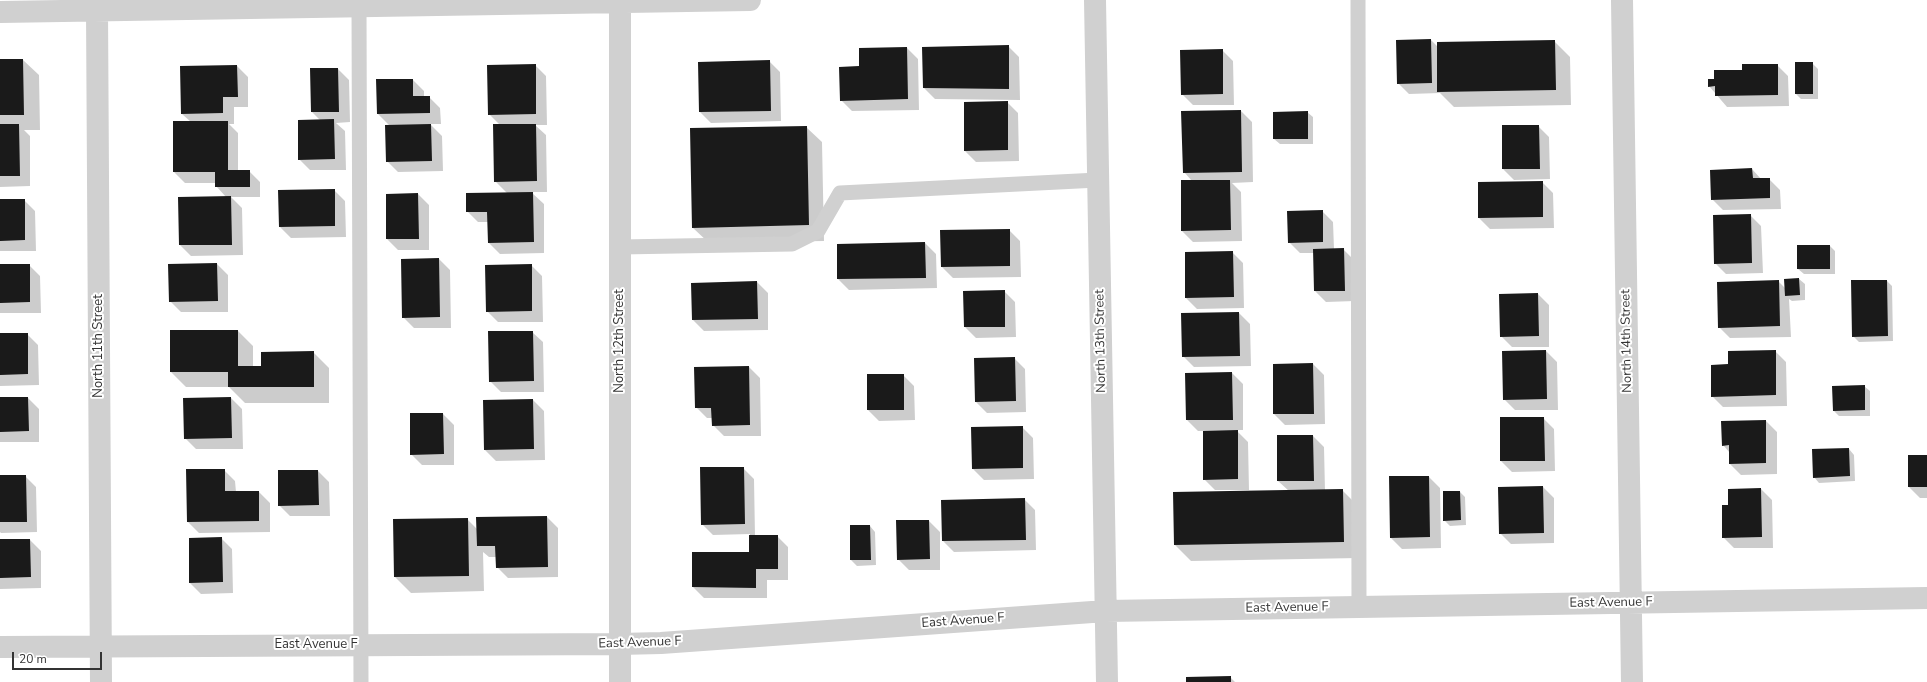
<!DOCTYPE html>
<html>
<head>
<meta charset="utf-8">
<style>
  body { margin:0 }
  #map { position:relative; width:1927px; height:682px; overflow:hidden; background:#fff; font-family:"Nunito Sans",sans-serif }
  canvas { display:block }
  .scale { position:absolute; left:12px; top:652px; width:90px; height:18px; box-sizing:border-box; border:2px solid #333; border-top:0; padding-left:5px; font-size:12px; line-height:14px; white-space:nowrap; color:#333; -webkit-text-stroke:3px #fff; paint-order:stroke }
</style>
</head>
<body>
<div id="map">
<canvas width="1927" height="682"></canvas>
<div class="scale">20 m</div>
</div>
<script>
const ctx = document.querySelector('canvas').getContext('2d');
ctx.lineJoin = 'round';
function paint(path, color) {
  ctx.fillStyle = color;
  ctx.fill(path, 'evenodd');
}
function shape(rows) {
  const path = new Path2D();
  for (const r of rows) {
    path.moveTo(r[0], r[1]);
    for (let i = 2; i < r.length; i += 2) path.lineTo(r[i], r[i + 1]);
  }
  return path;
}
function stroke(path, color, width, dash) {
  ctx.strokeStyle = color;
  ctx.lineWidth = width;
  ctx.lineCap = dash ? 'butt' : 'round';
  ctx.setLineDash(dash || []);
  ctx.stroke(path);
}
function label(font, color, halo, rows, align = 'center') {
  ctx.font = font + ' "Nunito Sans",sans-serif';
  ctx.lineWidth = 4;
  ctx.setLineDash([]);
  ctx.textBaseline = 'middle';
  ctx.strokeStyle = halo;
  ctx.fillStyle = color;
  for (const [text, x, y, turn = 0] of rows) {
    ctx.save();
    ctx.translate(x, y);
    ctx.rotate((+turn || 0) * Math.PI / 180);
    ctx.textAlign = isNaN(turn) ? turn : align;
    if (halo) ctx.strokeText(text, 0, 0);
    ctx.fillText(text, 0, 0);
    ctx.restore();
  }
}
const shadow = shape([
  [1431,40,1438,47,1554,41,1570,57,1571,105,1454,107,1440,93,1409,94,1398,83],
  [1008,46,1019,57,1020,100,935,99,924,88],
  [907,48,918,59,919,110,852,111,841,100,860,67],
  [1222,50,1233,61,1234,105,1193,105,1182,94],
  [0,60,23,60,39,75,40,130,24,130,30,136,30,186,0,187],
  [769,61,780,72,781,121,711,123,700,112],
  [1812,63,1818,69,1818,99,1801,99,1796,94],
  [535,65,546,76,547,125,535,125,546,135,547,192,531,192,544,204,544,253,500,254,489,243,488,222,478,222,467,211,508,194,495,181,500,125,489,114],
  [1777,65,1788,76,1789,106,1727,107,1709,86,1715,80,1743,71],
  [237,66,248,77,248,107,234,107,234,124,229,124,238,133,238,171,249,171,260,182,260,197,231,197,242,208,243,255,191,256,180,245,179,198,226,197,216,186,216,183,185,183,174,172,191,122,182,114],
  [338,69,349,80,350,122,336,123,345,131,346,170,310,170,299,159,321,121,312,112],
  [413,80,424,91,424,97,429,97,440,108,441,124,430,124,442,136,443,171,398,172,387,161,390,126,378,114],
  [1007,102,1018,113,1019,161,976,162,965,151],
  [1241,111,1252,122,1253,182,1232,183,1241,192,1242,241,1193,242,1182,231,1192,181,1184,172],
  [1307,112,1313,117,1313,144,1280,144,1274,139],
  [1538,126,1549,137,1550,179,1514,180,1503,169],
  [806,127,822,142,824,241,709,243,693,228],
  [1752,169,1761,179,1769,179,1780,190,1781,209,1723,210,1712,199],
  [1542,182,1553,193,1554,228,1490,229,1479,218],
  [334,190,345,201,346,237,291,238,280,227],
  [418,194,429,205,429,250,398,250,387,239],
  [0,200,24,200,35,211,36,251,0,251],
  [1322,211,1333,222,1334,249,1343,249,1354,260,1355,301,1326,302,1315,291,1314,253,1300,253,1289,242],
  [1750,215,1761,226,1763,273,1726,274,1715,263],
  [1009,230,1020,241,1021,277,953,278,942,267],
  [925,243,936,254,937,288,849,290,838,279],
  [1830,246,1835,251,1835,274,1804,274,1798,269],
  [1232,252,1243,263,1244,308,1197,309,1186,298],
  [439,259,450,270,451,328,414,328,403,317],
  [217,264,228,275,228,312,181,312,170,301],
  [0,265,29,265,40,276,41,313,0,313],
  [531,265,542,276,543,322,498,322,487,311],
  [1799,279,1805,284,1805,300,1792,301,1789,299,1791,337,1730,338,1719,327,1778,281,1786,289,1785,280],
  [1887,281,1892,286,1893,341,1859,342,1853,336],
  [757,282,768,293,768,330,704,331,693,320],
  [1004,291,1015,302,1016,337,976,338,965,327,964,292],
  [1538,294,1549,305,1549,347,1512,347,1501,336],
  [1239,313,1250,324,1251,366,1194,367,1183,356],
  [238,331,253,346,253,367,262,367,313,352,329,368,329,403,245,403,229,387,186,387,171,372],
  [532,332,543,342,544,392,501,392,490,381],
  [0,334,27,334,38,345,39,385,0,386],
  [1546,351,1557,362,1558,410,1515,410,1504,399],
  [1775,351,1786,362,1787,406,1723,407,1712,396],
  [1014,358,1025,369,1026,412,987,413,976,402],
  [1313,364,1324,375,1325,424,1285,425,1274,414],
  [749,367,760,378,761,436,724,436,713,425,712,418,707,418,696,407],
  [1232,373,1243,384,1243,430,1236,430,1248,442,1249,490,1215,490,1204,479,1204,431,1198,431,1187,420],
  [903,375,914,386,915,420,879,421,868,410],
  [1864,386,1870,391,1870,416,1839,416,1834,411],
  [0,398,28,398,39,409,39,442,0,442],
  [231,398,242,409,243,449,196,449,185,438,184,399],
  [533,400,544,411,545,460,496,461,485,450],
  [443,414,454,425,454,465,422,465,411,454],
  [1501,418,1543,418,1554,429,1555,471,1512,472,1501,461],
  [1766,421,1777,432,1777,474,1741,475,1730,464,1730,453,1723,445],
  [1022,427,1033,438,1034,479,984,480,973,469],
  [1313,436,1324,447,1325,491,1342,490,1358,506,1359,558,1191,561,1175,545,1289,491,1278,481],
  [1849,449,1854,455,1855,481,1819,483,1814,477],
  [1927,456,1927,498,1920,498,1909,487],
  [743,468,754,479,755,536,777,536,788,547,788,580,767,580,767,598,704,598,693,587,750,553,750,534,713,535,702,524],
  [224,470,235,481,236,492,259,492,270,503,270,532,199,533,188,522],
  [318,471,329,482,330,516,290,516,279,505],
  [0,476,25,476,36,487,37,532,1,533,0,532],
  [1429,477,1440,488,1441,548,1402,549,1391,538],
  [1543,487,1554,498,1554,543,1511,544,1500,533],
  [1761,489,1772,500,1773,548,1734,548,1723,537,1729,506],
  [1460,492,1465,497,1466,525,1450,526,1444,520],
  [1024,499,1035,510,1036,550,954,552,943,541],
  [547,517,558,528,558,577,508,578,497,567,496,557,489,557,483,552,484,591,411,593,395,577,394,520,467,519,477,529],
  [929,521,940,532,940,570,909,570,898,559],
  [851,526,870,526,875,532,876,565,857,566,851,560],
  [221,538,232,549,233,593,201,594,190,583],
  [0,540,30,540,41,551,41,588,0,589],
  [1230,677,1235,682,1187,682]
]);
const building = shape([
  [1431,39,1432,83,1397,84,1396,40],
  [1555,40,1556,90,1437,92,1437,42],
  [1009,45,1009,89,923,88,922,47],
  [907,47,908,99,840,101,839,67,859,66,859,48],
  [1223,49,1223,94,1181,95,1180,50],
  [0,59,23,59,24,115,0,115],
  [770,60,771,111,699,112,698,62],
  [1795,62,1813,62,1813,94,1795,94],
  [536,64,536,114,488,115,487,65],
  [1742,64,1778,64,1778,95,1715,96,1715,86,1708,87,1708,79,1714,79,1714,70,1742,70],
  [237,65,238,97,223,97,223,113,181,114,180,66],
  [310,68,338,68,339,112,311,112],
  [376,79,413,79,413,96,430,96,430,113,377,114],
  [1008,101,1008,150,964,151,964,102],
  [1241,110,1242,172,1183,173,1181,111],
  [1308,111,1308,139,1273,139,1273,112],
  [334,119,335,159,298,160,298,120],
  [173,121,228,121,228,170,250,170,250,187,215,187,215,172,173,172],
  [0,124,19,124,20,176,0,176],
  [431,124,432,161,386,162,385,125],
  [493,124,536,124,537,181,494,182],
  [1502,125,1539,125,1540,169,1502,169],
  [807,126,809,225,692,228,690,128],
  [1752,168,1753,178,1770,178,1770,198,1711,200,1710,170],
  [1181,180,1230,180,1231,230,1181,231],
  [1543,181,1543,217,1478,218,1478,182],
  [335,189,335,226,279,227,278,190],
  [533,192,534,242,488,243,487,212,466,212,466,193],
  [418,193,419,239,386,239,386,194],
  [231,196,232,245,179,245,178,197],
  [0,199,25,199,25,240,0,241],
  [1323,210,1323,242,1288,243,1287,211],
  [1751,214,1752,263,1714,264,1713,215],
  [1010,229,1010,266,941,267,940,230],
  [925,242,926,278,837,279,837,244],
  [1797,245,1830,245,1830,269,1797,269],
  [1344,248,1345,291,1314,291,1313,249],
  [1233,251,1234,297,1185,298,1185,252],
  [439,258,440,317,402,318,401,259],
  [217,263,218,301,169,302,168,264],
  [0,264,30,264,30,302,0,303],
  [532,264,532,311,486,312,485,265],
  [1799,278,1800,295,1785,296,1784,279],
  [1779,280,1780,326,1718,328,1717,282],
  [1851,280,1887,280,1888,336,1852,337],
  [757,281,758,319,692,320,691,283],
  [1005,290,1005,327,964,327,963,291],
  [1538,293,1539,336,1500,337,1499,294],
  [1239,312,1240,356,1182,357,1181,313],
  [170,330,238,330,238,366,261,366,261,352,314,351,314,387,228,387,228,372,170,372],
  [488,331,533,331,534,381,489,382],
  [0,333,28,333,28,374,0,375],
  [1546,350,1547,399,1503,400,1502,351],
  [1776,350,1776,395,1711,397,1711,365,1728,364,1728,351],
  [1015,357,1016,401,975,402,974,358],
  [1313,363,1314,414,1273,414,1273,364],
  [749,366,750,425,712,426,711,408,695,408,694,367],
  [1232,372,1233,420,1186,420,1185,373],
  [867,374,904,374,904,410,867,410],
  [1865,385,1865,410,1833,411,1832,386],
  [0,397,28,397,29,431,0,432],
  [231,397,232,438,184,439,183,398],
  [533,399,534,449,484,450,483,400],
  [410,413,443,413,444,454,410,455],
  [1500,417,1544,417,1545,461,1500,461],
  [1766,420,1766,463,1729,464,1729,445,1722,446,1721,421],
  [1023,426,1023,468,972,469,971,427],
  [1238,430,1238,479,1203,480,1203,431],
  [1277,435,1313,435,1314,481,1277,481],
  [1849,448,1850,476,1813,478,1812,449],
  [1908,455,1927,455,1927,487,1908,487],
  [700,467,744,467,745,524,701,525],
  [186,469,225,469,225,491,259,491,259,521,187,522],
  [278,470,318,470,319,505,278,506],
  [0,475,26,475,27,522,0,522],
  [1389,476,1429,476,1430,537,1390,538],
  [1543,486,1544,533,1499,534,1498,487],
  [1761,488,1762,537,1722,538,1722,505,1728,505,1728,489],
  [1343,489,1344,542,1174,545,1173,492],
  [1443,491,1460,491,1461,520,1443,521],
  [1025,498,1026,540,942,541,941,500],
  [547,516,548,567,496,568,495,546,477,546,476,517],
  [468,518,469,576,394,577,393,519],
  [896,520,929,520,930,559,897,560],
  [850,525,870,525,871,560,850,560],
  [749,535,778,535,778,569,756,569,756,588,692,587,692,552,749,552],
  [222,537,223,582,189,583,189,538],
  [0,539,30,539,31,577,0,578],
  [1231,676,1231,682,1186,682,1186,677]
]);
const service = shape([
  [1358,0,1359,607],
  [359,5,361,682],
  [620,247,792,244,818,231,840,193,1098,180]
]);
const minor = shape([
  [1095,0,1107,682],
  [1622,0,1632,682],
  [97,10,101,682],
  [0,12,750,0],
  [0,647,619,644,661,643,1106,611,1927,598],
  [620,682,620,0]
]);
const streetNames = [
  ["North 12th Street",620,341,-90],
  ["North 13th Street",1101,341,-91],
  ["North 14th Street",1627,341,-91],
  ["North 11th Street",99,346,-90],
  ["East Avenue F",1611,603,-1],
  ["East Avenue F",1287,608,-1],
  ["East Avenue F",963,621,-4],
  ["East Avenue F",640,643,-2],
  ["East Avenue F",316,645]
];
paint(shadow, '#0003');
paint(building, '#1a1a1a');
stroke(service, '#d0d0d0', 15);
stroke(minor, '#d0d0d0', 22);
label('13px', '#333', '#fff', streetNames);
</script>
</body>
</html>
